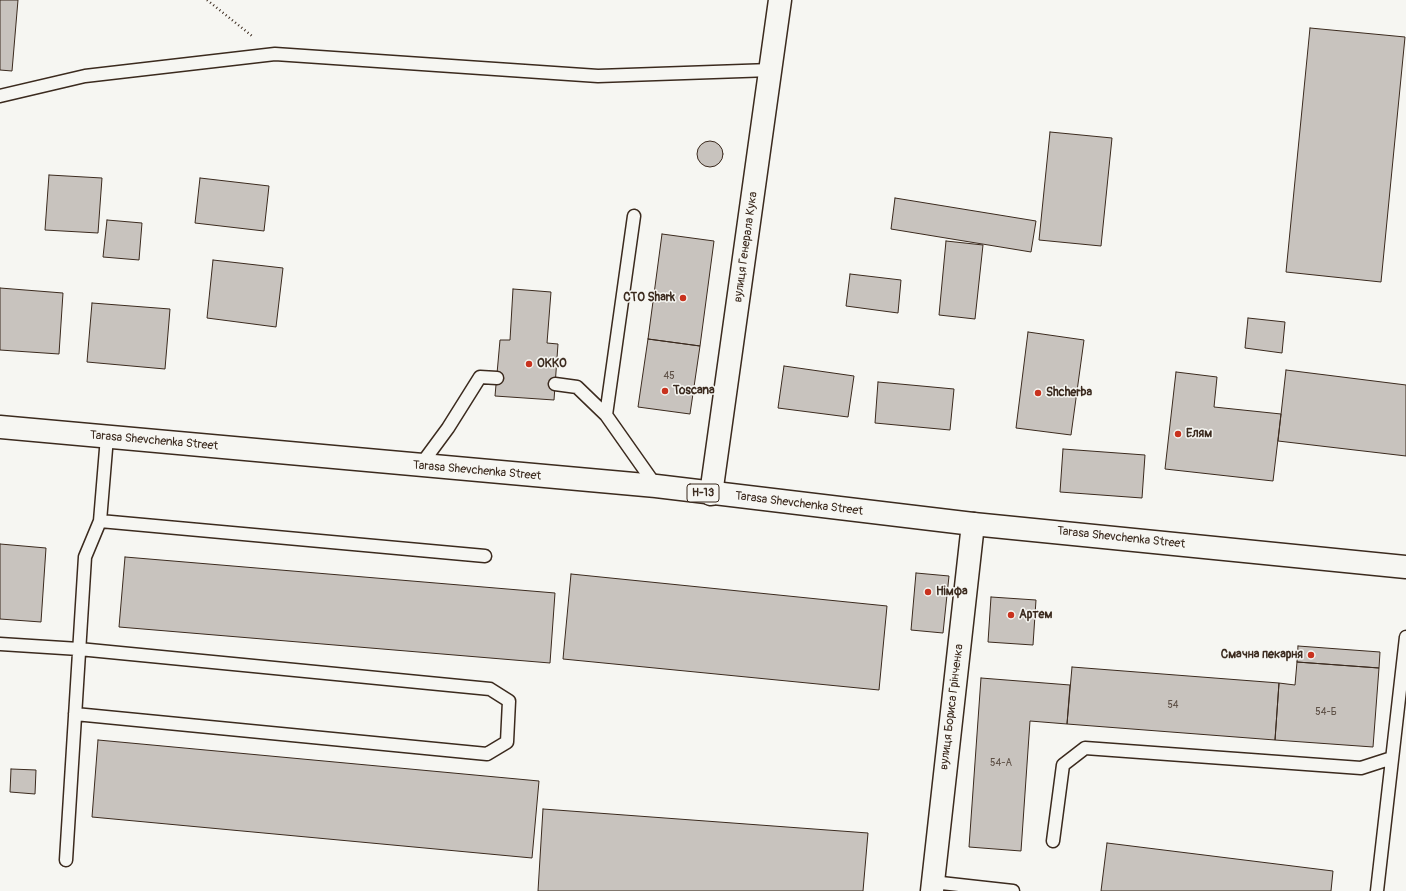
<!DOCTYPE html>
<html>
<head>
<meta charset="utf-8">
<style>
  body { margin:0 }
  canvas { display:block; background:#f6f6f2 }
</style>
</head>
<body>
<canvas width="1406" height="891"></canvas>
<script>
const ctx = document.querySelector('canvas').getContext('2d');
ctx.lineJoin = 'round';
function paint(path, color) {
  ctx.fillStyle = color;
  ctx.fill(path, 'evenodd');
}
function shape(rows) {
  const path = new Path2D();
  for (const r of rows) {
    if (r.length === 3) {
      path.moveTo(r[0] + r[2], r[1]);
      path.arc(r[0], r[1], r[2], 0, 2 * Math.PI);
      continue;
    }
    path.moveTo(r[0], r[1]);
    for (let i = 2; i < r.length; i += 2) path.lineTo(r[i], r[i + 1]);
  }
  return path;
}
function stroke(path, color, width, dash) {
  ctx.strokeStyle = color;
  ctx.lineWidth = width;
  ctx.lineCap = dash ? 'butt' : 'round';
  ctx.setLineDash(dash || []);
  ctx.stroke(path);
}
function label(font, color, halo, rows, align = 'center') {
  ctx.font = font + ' Pangolin,sans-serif';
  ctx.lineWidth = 3;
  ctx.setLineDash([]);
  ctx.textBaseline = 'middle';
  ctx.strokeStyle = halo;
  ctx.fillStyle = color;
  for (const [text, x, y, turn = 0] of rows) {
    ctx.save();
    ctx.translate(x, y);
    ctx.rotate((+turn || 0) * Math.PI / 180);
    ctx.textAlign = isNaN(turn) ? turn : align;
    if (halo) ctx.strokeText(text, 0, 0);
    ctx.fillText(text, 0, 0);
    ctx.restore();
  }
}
const building = shape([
  [0,0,18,0,12,71,0,70,0,0],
  [1310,28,1405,37,1381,282,1286,272,1310,28],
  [1050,132,1112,138,1101,246,1039,240,1050,132],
  [710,154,13],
  [49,175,102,178,98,233,45,230,49,175],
  [200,178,269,186,264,231,195,223,200,178],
  [895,198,1036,221,1031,252,891,229,895,198],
  [107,220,142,223,139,260,103,257,107,220],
  [662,234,714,241,700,346,648,339,662,234],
  [946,241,983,245,975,319,939,315,946,241],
  [213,260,283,268,276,327,207,318,213,260],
  [850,274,901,280,898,313,846,306,850,274],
  [0,288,63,293,59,354,0,350,0,288],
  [513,289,551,292,547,343,558,344,554,400,495,396,500,340,510,340,513,289],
  [92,303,170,309,165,369,87,362,92,303],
  [1248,318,1285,322,1282,353,1245,348,1248,318],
  [1028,332,1084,340,1071,435,1016,428,1028,332],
  [648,339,700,346,690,414,638,407,648,339],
  [784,366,854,376,848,417,778,408,784,366],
  [1286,370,1406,385,1406,456,1278,441,1286,370],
  [1176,372,1217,377,1214,407,1281,414,1273,481,1165,469,1176,372],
  [878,382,954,389,950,430,875,423,878,382],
  [1063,449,1145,455,1142,498,1060,492,1063,449],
  [0,544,46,548,41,622,0,619,0,544],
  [125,557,555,593,550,663,119,627,125,557],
  [916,573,949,576,943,633,911,630,916,573],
  [571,574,887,606,879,690,563,659,571,574],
  [991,597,1036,600,1033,645,988,642,991,597],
  [1298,646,1380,652,1379,668,1297,662,1298,646],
  [1297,662,1379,668,1373,747,1275,740,1279,683,1295,685,1297,662],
  [1072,667,1279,683,1275,740,1067,724,1072,667],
  [981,678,1070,685,1067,724,1030,721,1021,851,969,847,981,678],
  [98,740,539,781,532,858,92,817,98,740],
  [11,769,36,770,35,794,10,792,11,769],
  [543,809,868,833,863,891,538,891,543,809],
  [1107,843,1333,871,1331,891,1101,891,1107,843]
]);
const path = shape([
  [207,0,252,36]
]);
const lane = shape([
  [0,96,85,76,275,54,598,76,771,70],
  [555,384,577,387,606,415,656,486],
  [606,415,634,216],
  [420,466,448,428,480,377,497,378],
  [100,521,485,556],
  [0,644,79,649,490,689,509,701,507,742,487,754,75,714],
  [1053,841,1063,765,1085,748,1361,768,1392,758],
  [66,860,85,557,100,521,107,437],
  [932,882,1013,891],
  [1377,891,1406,637]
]);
const street = shape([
  [711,494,780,0],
  [932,891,973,524]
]);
const primary = shape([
  [0,427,656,486,973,524,1406,567]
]);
const markers = [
  [683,298,4,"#c8321e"],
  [529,364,4,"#c8321e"],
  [665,391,4,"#c8321e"],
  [1038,393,4,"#c8321e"],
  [1178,434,4,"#c8321e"],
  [928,592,4,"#c8321e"],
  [1011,615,4,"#c8321e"],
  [1311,655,4,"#c8321e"]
];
const numberNames = [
  ["45",669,376],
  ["54",1173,705],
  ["54-Б",1326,712],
  ["54-А",1001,763]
];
const shields = [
  [703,493,32]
];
const shieldNames = [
  ["Н-13",703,493]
];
const streetNames = [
  ["вулиця Генерала Кука",746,247,-82],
  ["Tarasa Shevchenka Street",154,441,5],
  ["Tarasa Shevchenka Street",477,471,5],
  ["Tarasa Shevchenka Street",799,504,7],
  ["Tarasa Shevchenka Street",1121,538,6],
  ["вулиця Бориса Грінченка",952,707,-83]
];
const poiNames = [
  ["СТО Shark",675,298,"right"],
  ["OKKO",537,364],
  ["Toscana",673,391],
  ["Shcherba",1046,393],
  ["Елям",1186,434],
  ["Німфа",936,592],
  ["Артем",1019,615],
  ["Смачна пекарня",1303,655,"right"]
];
paint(building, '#c8c3be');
stroke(building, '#3b2a1e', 1);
stroke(lane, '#3b2a1e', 15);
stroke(street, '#3b2a1e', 25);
stroke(primary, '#3b2a1e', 25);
stroke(path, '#3b2a1e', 2.5, [1, 3]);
stroke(lane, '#f6f6f2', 12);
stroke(street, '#f6f6f2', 22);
stroke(primary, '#f6f6f2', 22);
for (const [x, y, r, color] of markers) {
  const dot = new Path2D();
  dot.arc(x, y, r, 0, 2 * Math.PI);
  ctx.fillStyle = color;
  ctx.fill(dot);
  stroke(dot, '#f6f6f2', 1.5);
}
label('10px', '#5e5046', null, numberNames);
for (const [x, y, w] of shields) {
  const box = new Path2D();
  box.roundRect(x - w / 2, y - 9, w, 18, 3);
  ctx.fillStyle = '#f6f6f2';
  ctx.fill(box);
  stroke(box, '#3b2a1e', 1);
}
label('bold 11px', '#3b2a1e', null, shieldNames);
label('12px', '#3b2a1e', '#f6f6f2', streetNames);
label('bold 12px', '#3b2a1e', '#f6f6f2', poiNames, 'left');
</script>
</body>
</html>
